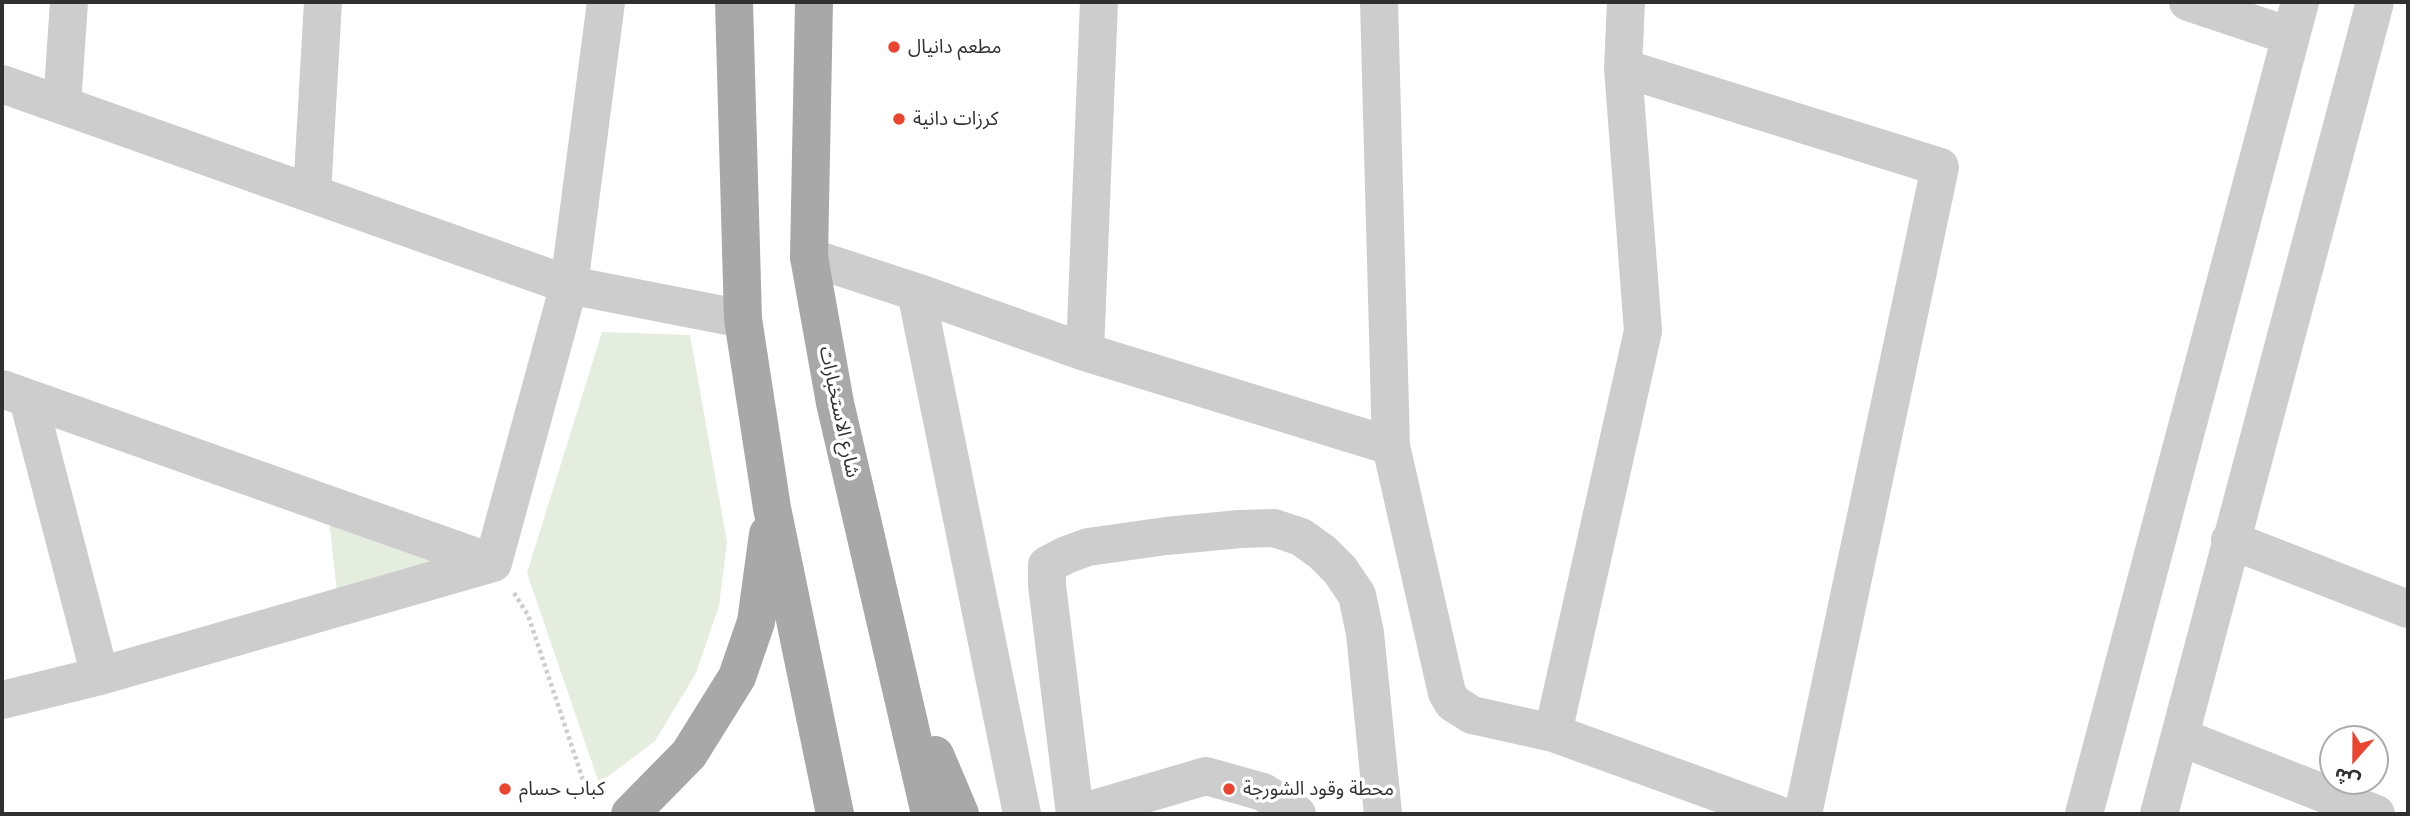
<!DOCTYPE html>
<html>
<head>
<meta charset="utf-8">
<style>
  body { margin:0 }
  #map { position:relative; width:2410px; height:816px; overflow:hidden; background:#fff; font-family:Montserrat,"Noto Sans Arabic",sans-serif }
  canvas { display:block }
  .frame { position:absolute; inset:0; border:4px solid #303030; pointer-events:none }
  .north { position:absolute; left:2319px; top:725px; width:70px; height:70px; box-sizing:border-box; background:#fff; border:2px solid #acacac; border-radius:50%; rotate:201deg; font-size:19px; font-weight:700; line-height:28px; text-align:center; color:#303030 }
  .north::after { content:''; display:block; margin:auto; width:24px; height:32px; background:#e94531; clip-path:polygon(50% 0,100% 100%,50% 72%,0 100%) }
</style>
</head>
<body>
<div id="map">
<canvas width="2410" height="816"></canvas>
<div class="frame"></div>
<div class="north">ش</div>
</div>
<script>
const ctx = document.querySelector('canvas').getContext('2d');
ctx.lineJoin = 'round';
function paint(path, color) {
  ctx.fillStyle = color;
  ctx.fill(path, 'evenodd');
}
function shape(rows) {
  const path = new Path2D();
  for (const r of rows) {
    path.moveTo(r[0], r[1]);
    for (let i = 2; i < r.length; i += 2) path.lineTo(r[i], r[i + 1]);
  }
  return path;
}
function stroke(path, color, width, dash) {
  ctx.strokeStyle = color;
  ctx.lineWidth = width;
  ctx.lineCap = dash ? 'butt' : 'round';
  ctx.setLineDash(dash || []);
  ctx.stroke(path);
}
function label(font, color, halo, rows, align = 'center') {
  ctx.font = font + ' Montserrat,"Noto Sans Arabic",sans-serif';
  ctx.lineWidth = 7;
  ctx.setLineDash([]);
  ctx.textBaseline = 'middle';
  ctx.strokeStyle = halo;
  ctx.fillStyle = color;
  for (const [text, x, y, turn = 0] of rows) {
    ctx.save();
    ctx.translate(x, y);
    ctx.rotate((+turn || 0) * Math.PI / 180);
    ctx.textAlign = isNaN(turn) ? turn : align;
    if (halo) ctx.strokeText(text, 0, 0);
    ctx.fillText(text, 0, 0);
    ctx.restore();
  }
}
const green = shape([
  [602,332,690,335,727,542,719,606,696,673,655,741,599,783,527,573],
  [329,519,441,564,337,592]
]);
const path = shape([
  [514,593,528,615,585,786]
]);
const minor = shape([
  [1379,2,1391,446,1447,693,1453,703,1472,715,1553,733,1777,814],
  [2188,2,2290,36],
  [1623,68,1940,167,1803,814],
  [2,84,569,285,743,319],
  [62,105,69,2],
  [312,194,323,2],
  [809,257,916,292,1085,352,1391,446],
  [916,292,1022,814],
  [1085,352,1099,2],
  [2,389,493,563],
  [28,399,100,676],
  [2230,540,2408,609],
  [493,563,569,285,606,2],
  [2,700,100,676,493,563],
  [1553,733,1643,331,1623,68,1626,2],
  [2180,737,2376,814],
  [1075,814,1047,585,1047,565,1066,555,1088,547,1166,536,1240,529,1274,528,1301,537,1322,552,1340,570,1357,595,1365,633,1383,814],
  [1077,814,1206,776,1263,792,1297,814],
  [2084,814,2300,2],
  [2159,814,2375,2]
]);
const major = shape([
  [734,2,743,319,772,508,835,814],
  [814,2,809,257,835,403,930,814],
  [935,755,960,814],
  [630,814,689,754,737,677,756,622,768,534]
]);
const markers = [
  [894,47,7,"#e94531"],
  [899,119,7,"#e94531"],
  [505,789,7,"#e94531"],
  [1229,789,7,"#e94531"]
];
const poiNames = [
  ["مطعم دانيال",908,47],
  ["كرزات دانية",913,119],
  ["كباب حسام",519,789],
  ["محطة وقود الشورجة",1243,789]
];
const streetNames = [
  ["شارع الاستخبارات",839,412,78]
];
paint(green, '#e4edde');
stroke(path, '#cdcdcd', 4.5, [3.5, 3.5]);
stroke(minor, '#cdcdcd', 38);
stroke(major, '#a8a8a8', 38);
for (const [x, y, r, color] of markers) {
  const dot = new Path2D();
  dot.arc(x, y, r, 0, 2 * Math.PI);
  ctx.fillStyle = color;
  ctx.fill(dot);
  stroke(dot, '#fff', 2.5);
}
label('19px', '#303030', '#fff', poiNames, 'left');
label('19px', '#303030', '#fff', streetNames);
</script>
</body>
</html>
